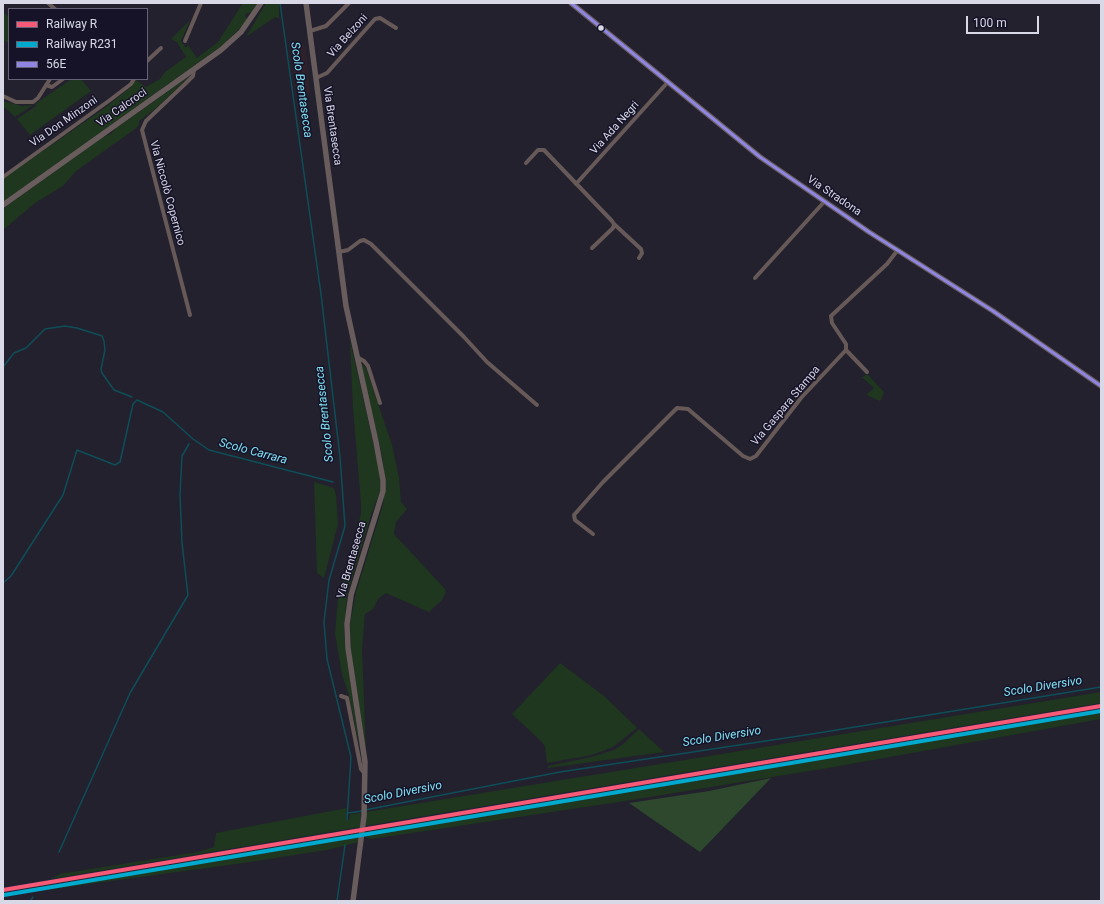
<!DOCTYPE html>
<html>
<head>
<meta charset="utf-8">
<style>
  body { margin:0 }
  #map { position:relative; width:1104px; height:904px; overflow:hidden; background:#22212d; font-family:Roboto,sans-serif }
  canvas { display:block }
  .frame { position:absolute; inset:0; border:4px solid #d8d8e7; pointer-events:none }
  .legend { position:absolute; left:8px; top:8px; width:140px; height:72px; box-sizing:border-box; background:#161328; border:1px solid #646274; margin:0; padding:5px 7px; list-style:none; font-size:12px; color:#d8d8e7 }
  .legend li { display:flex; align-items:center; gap:8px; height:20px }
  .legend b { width:20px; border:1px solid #646274 }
  .scale { position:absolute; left:966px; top:16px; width:73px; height:18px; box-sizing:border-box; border:2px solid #d8d8e7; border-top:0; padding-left:5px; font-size:12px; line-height:14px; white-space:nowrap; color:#d8d8e7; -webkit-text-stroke:3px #161328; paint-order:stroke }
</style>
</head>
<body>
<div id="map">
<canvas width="1104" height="904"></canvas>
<div class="frame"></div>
<ul class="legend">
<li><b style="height:5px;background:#f75a77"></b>Railway R</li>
<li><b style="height:5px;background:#00a9ce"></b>Railway R231</li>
<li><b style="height:5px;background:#8f86e4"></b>56E</li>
</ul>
<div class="scale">100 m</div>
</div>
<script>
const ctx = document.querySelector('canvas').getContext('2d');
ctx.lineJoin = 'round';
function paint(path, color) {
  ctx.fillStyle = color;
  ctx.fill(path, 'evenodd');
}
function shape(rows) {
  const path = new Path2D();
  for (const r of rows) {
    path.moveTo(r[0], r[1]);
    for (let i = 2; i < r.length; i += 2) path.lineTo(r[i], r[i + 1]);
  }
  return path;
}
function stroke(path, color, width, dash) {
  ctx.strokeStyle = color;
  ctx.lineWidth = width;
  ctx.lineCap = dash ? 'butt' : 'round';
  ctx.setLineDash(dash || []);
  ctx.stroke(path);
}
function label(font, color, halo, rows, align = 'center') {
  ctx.font = font + ' Roboto,sans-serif';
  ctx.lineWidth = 3;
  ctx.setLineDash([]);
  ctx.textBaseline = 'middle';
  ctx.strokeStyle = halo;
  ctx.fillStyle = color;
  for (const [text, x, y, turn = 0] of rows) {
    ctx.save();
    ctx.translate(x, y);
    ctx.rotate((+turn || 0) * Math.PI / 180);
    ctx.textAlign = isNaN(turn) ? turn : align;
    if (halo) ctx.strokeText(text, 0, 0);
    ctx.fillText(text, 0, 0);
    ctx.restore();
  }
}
const industrial = shape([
  [303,43,306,49,310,93,297,96,290,46]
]);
const built = shape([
  [1101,703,1101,710,3,893,3,887]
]);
const green = shape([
  [243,3,258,3,253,12,247,13,245,15,247,19,245,23,224,44,3,202,3,179,106,107,131,87,136,80,146,87,160,79,165,72,186,57,177,42,171,39,190,20,181,41,186,48,188,45,197,58,218,42],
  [266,3,279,3,279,19,276,17,272,19,246,37],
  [3,12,9,17,9,43,3,40],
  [191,75,155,109,139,121,139,125,135,129,76,171,63,186,35,203,3,230,3,210,8,205,103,137,111,134,115,129],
  [72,79,81,79,91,91,30,135,17,119,36,106,35,104],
  [3,101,22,106,33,105,15,117,3,106],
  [350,340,379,469,381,489,371,515,347,595,344,629,345,646,361,754,349,696,342,674,335,633,338,599,361,514,361,504,353,408],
  [360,362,366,368,392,445,399,478,401,502,407,509,396,522,394,534,445,589,446,592,442,600,429,612,386,593,378,599,373,609,365,614,362,649,366,753,351,650,350,624,356,592,383,505,385,484,382,455],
  [867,374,883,391,884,393,880,401,866,395,874,388,863,378,860,379],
  [314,482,334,488,336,495,338,524,324,578,317,573],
  [560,663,604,696,637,728,613,747,592,755,547,763,545,747,542,742,512,714],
  [1101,692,1101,703,365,826,366,812],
  [1101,710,1101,719,834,767,625,801,372,839,367,838,365,834,365,832],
  [639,729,664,752,548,768,548,766,591,757,614,750,623,744],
  [347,808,346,820,349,820,350,814,361,813,360,827,51,879,60,874,198,852,214,847,216,833],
  [360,833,359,842,327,850,243,863,38,891,22,890]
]);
const forest = shape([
  [771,778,700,852,629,803,709,791]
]);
const stream = shape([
  [280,3,321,294,340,457,345,526,329,580,324,622,327,659,351,757,347,820],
  [3,367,14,353,26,348,45,329,65,326,77,328,102,336,104,341,105,350,101,369,102,373,114,390,132,397],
  [3,583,11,576,63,495,77,450,115,465,120,462,133,404,137,400,163,412,193,439,209,450,333,482],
  [365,810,560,772,812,734,1101,687],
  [348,813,362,811],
  [59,852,130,693,188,595,182,543,180,494,182,456,189,444],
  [30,901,33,897],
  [337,901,345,845]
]);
const street = shape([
  [48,3,55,9],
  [310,31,326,26,349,3],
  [185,41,201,3],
  [147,61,161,48],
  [316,78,327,73,375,19,380,18,396,28],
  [46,85,52,87,63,79],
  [3,96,16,102,33,102,38,98,50,79],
  [526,163,538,150,544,150,612,221,614,224,613,228,592,248],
  [3,177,110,100,131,84,134,79],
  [576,184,667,83],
  [614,224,641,249,642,253,639,258],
  [339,252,348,250,360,241,364,240,371,244,464,337,487,362,537,405],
  [755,278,824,202],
  [190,315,142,130,146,121,185,84,193,76,194,70],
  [846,350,867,372],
  [357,357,364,361,368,366,380,403],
  [593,534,575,520,574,515,603,482,677,408,688,409,743,456,750,459,756,456,801,398,846,350,846,344,832,323,831,316,887,264,897,251],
  [341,696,347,698,361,769,365,774]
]);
const secondary = shape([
  [306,3,346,306,376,442,383,480,383,491,351,595,347,624,348,648,365,762,364,816,353,901],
  [571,3,760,157,869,232,993,311,1101,386],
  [3,205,221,50,241,32,261,3]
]);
const bus1 = shape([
  [571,3,760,157,869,232,993,311,1101,386]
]);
const rail1 = shape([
  [3,890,1101,706]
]);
const rail2 = shape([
  [4,895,1101,711]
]);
const markers = [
  [601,28,3.5,"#d8d8e7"]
];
const streetNames = [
  ["Via Belzoni",348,36,-48],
  ["Via Calcroci",122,108,-35],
  ["Via Don Minzoni",64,122,-35],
  ["Via Brentasecca",332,126,82],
  ["Via Ada Negri",615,128,-48],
  ["Via Niccolò Copernico",167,193,75],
  ["Via Stradona",834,196,34],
  ["Via Gaspara Stampa",786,406,-50],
  ["Via Brentasecca",352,560,-74]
];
const waterNames = [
  ["Scolo Brentasecca",301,90,82],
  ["Scolo Brentasecca",325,414,-96],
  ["Scolo Carrara",253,452,15],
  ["Scolo Diversivo",1043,687,-9],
  ["Scolo Diversivo",722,737,-9],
  ["Scolo Diversivo",403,793,-11]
];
paint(industrial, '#2f212c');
paint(built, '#25233d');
paint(green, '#1f371e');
paint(forest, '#2d482d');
stroke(stream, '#0e4e59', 1.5);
stroke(street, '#665958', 4);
stroke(secondary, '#695c5c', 5.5);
stroke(bus1, '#8f86e4', 3);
stroke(rail1, '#f75a77', 4);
stroke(rail2, '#00a9ce', 4);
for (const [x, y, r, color] of markers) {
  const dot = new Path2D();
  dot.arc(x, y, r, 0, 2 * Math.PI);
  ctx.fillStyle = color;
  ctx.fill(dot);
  stroke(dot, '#161328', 1.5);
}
label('11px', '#d8d8e7', '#161328', streetNames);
label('italic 12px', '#7ee1f3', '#161328', waterNames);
</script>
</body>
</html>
